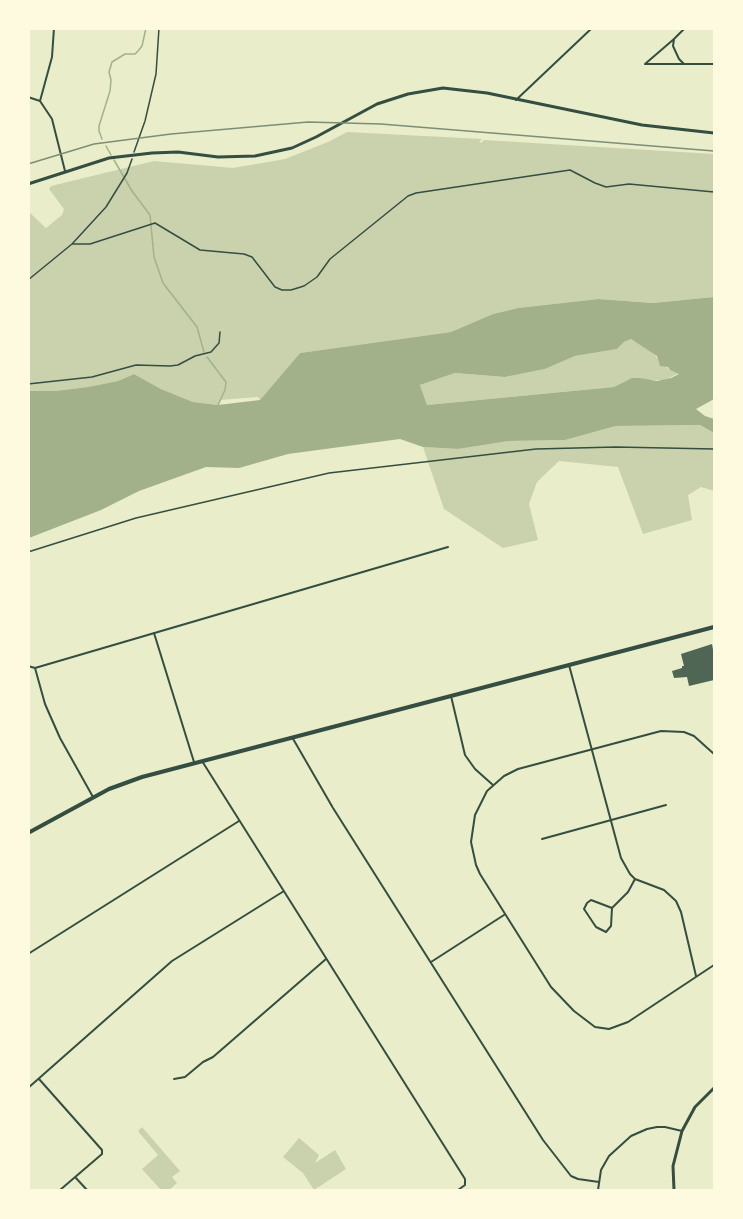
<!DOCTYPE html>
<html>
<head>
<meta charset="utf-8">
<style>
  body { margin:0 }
  #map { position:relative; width:743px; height:1219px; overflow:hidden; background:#e9edc9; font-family:"PT Sans",sans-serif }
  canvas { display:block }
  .frame { position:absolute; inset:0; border:30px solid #fefae0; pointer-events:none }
</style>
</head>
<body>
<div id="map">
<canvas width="743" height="1219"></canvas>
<div class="frame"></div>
</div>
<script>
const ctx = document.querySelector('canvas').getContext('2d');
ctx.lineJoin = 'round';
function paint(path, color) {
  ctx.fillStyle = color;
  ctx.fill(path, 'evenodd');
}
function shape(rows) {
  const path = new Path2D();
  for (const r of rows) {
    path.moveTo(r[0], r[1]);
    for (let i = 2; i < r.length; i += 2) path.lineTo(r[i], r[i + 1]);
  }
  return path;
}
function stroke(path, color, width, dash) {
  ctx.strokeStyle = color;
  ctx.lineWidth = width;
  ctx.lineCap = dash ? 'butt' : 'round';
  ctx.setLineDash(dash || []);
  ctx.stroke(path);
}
const green = shape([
  [347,132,482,139,479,142,481,143,484,140,714,154,714,297,653,303,598,299,518,308,493,314,451,332,300,353,260,400,258,397,220,400,218,405,193,402,161,389,134,374,118,381,88,387,55,391,29,391,28,211,46,228,62,215,64,209,49,189,51,186,154,161,233,168,285,159,328,142],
  [631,339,653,352,660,362,670,370,679,373,665,380,647,380,640,378,626,381,614,387,427,405,420,385,455,373,505,377,545,369,575,356,617,349,624,342],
  [700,425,714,433,714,491,701,487,688,495,692,520,643,534,618,467,559,461,537,482,529,504,538,540,503,548,444,509,423,447,458,449,509,441,565,440,616,426],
  [142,1127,180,1171,172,1177,177,1183,169,1190,161,1190,142,1169,158,1155,138,1131],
  [299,1138,319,1155,315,1163,335,1150,346,1169,314,1190,303,1173,283,1157]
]);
const water = shape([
  [714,297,714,399,696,409,705,416,714,419,714,433,700,425,616,426,565,440,509,441,458,449,423,447,400,439,288,454,239,468,206,467,139,491,101,510,29,538,29,391,55,391,88,387,118,381,134,374,161,389,193,402,218,405,260,400,300,353,451,332,493,314,518,308,598,299,653,303],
  [631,339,657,356,660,366,668,367,670,370,679,374,671,378,657,381,640,378,632,378,614,387,427,405,420,385,455,373,505,377,545,369,575,356,617,349,624,342]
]);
const stream = shape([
  [102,139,99,131,99,126,110,91,111,80,109,72,112,62,125,54,135,54,138,51,142,46,146,28],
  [106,146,111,155],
  [114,160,132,191,150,215,154,257,163,283,197,327,204,352],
  [207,357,226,382,225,390,218,405]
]);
const building = shape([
  [712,644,714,655,714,680,689,686,687,677,674,678,672,671,682,668,682,666,684,666,681,654]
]);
const path = shape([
  [134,152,145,121,156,74,159,28],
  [72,244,90,244,155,223,200,250,244,254,252,257,275,287,282,290,291,290,304,286,317,277,330,259,408,196,416,193,570,170,595,183,606,187,629,184,714,192],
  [28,280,72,244,106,207,127,173,132,159],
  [28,384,92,377,136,365,170,366,178,365,195,356,211,352,219,343,220,332],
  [28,552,136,518,329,473,536,449,616,447,714,449]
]);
const minor = shape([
  [685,28,674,39,673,46,679,59,684,64,714,64],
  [674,39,645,64,684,64],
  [28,97,40,101],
  [516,100,592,28],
  [40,101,52,119,65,171],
  [40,101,52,57,54,28],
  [154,633,194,762],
  [569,665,621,858,630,874,635,879,664,890,676,901,681,912,696,976],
  [28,666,35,668,448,547],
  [35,668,45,704,60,738,93,797],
  [451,696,465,755,475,769,493,785],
  [292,737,333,808,543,1140,571,1176,578,1179,599,1182],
  [714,754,694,736,684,732,661,731,518,769,504,776,487,791,475,815,471,842,476,865,480,874,551,987,574,1011,595,1027,609,1029,628,1022,714,965],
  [202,761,465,1179,465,1185,458,1190],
  [542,839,666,805],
  [612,908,611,926,606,932,596,927,584,909,587,903,591,900,612,908,628,892,635,879],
  [28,954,239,821],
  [431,962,504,915],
  [39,1079,102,1150,102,1154,60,1190],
  [174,1079,185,1077,203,1062,213,1057,326,959],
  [28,1088,172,961,284,891],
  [75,1177,87,1190],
  [598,1190,601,1170,609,1156,631,1136,647,1129,657,1127,665,1127,682,1131]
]);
const tertiary = shape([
  [674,1190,673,1166,682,1131,695,1107,714,1088]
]);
const secondary = shape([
  [28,184,109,158,152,153,178,152,218,157,255,156,292,148,316,137,377,104,408,94,443,88,487,93,642,125,714,133]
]);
const primary = shape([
  [28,833,109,789,142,777,714,627]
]);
const rail = shape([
  [28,164,94,144,171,134,308,122,381,124,714,151]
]);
paint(green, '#cad2ad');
paint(water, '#a3b18a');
stroke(stream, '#a3b18a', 1.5);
paint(building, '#4f6655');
stroke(path, '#344e41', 1.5);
stroke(minor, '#344e41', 2);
stroke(tertiary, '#344e41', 3);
stroke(secondary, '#344e41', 3);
stroke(primary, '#344e41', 4);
stroke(rail, '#7c8e77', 1.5);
</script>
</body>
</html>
